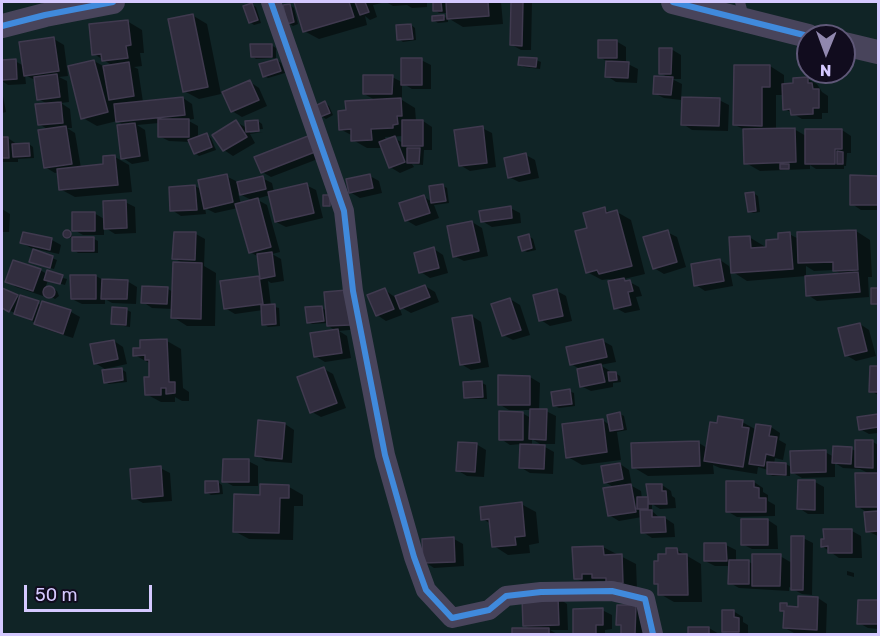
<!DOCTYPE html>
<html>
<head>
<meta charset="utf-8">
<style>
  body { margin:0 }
  #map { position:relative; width:880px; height:636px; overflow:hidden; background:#13101a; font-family:Rubik,sans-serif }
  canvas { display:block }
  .frame { position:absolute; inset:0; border:3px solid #d5c9ff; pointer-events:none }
  .north { position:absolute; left:796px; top:24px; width:60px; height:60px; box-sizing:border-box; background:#110c1e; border:2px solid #5f5878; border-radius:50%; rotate:181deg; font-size:16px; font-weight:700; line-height:24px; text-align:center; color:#d5c9ff }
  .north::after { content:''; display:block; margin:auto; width:21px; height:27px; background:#9188af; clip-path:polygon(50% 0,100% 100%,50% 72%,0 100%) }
  .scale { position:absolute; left:24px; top:585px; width:128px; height:27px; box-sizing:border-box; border:3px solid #d5c9ff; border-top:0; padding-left:8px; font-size:18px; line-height:21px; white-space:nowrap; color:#d5c9ff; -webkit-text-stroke:4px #110c1e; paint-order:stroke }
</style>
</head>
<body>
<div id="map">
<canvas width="880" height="636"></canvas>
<div class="frame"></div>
<div class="north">N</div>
<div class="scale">50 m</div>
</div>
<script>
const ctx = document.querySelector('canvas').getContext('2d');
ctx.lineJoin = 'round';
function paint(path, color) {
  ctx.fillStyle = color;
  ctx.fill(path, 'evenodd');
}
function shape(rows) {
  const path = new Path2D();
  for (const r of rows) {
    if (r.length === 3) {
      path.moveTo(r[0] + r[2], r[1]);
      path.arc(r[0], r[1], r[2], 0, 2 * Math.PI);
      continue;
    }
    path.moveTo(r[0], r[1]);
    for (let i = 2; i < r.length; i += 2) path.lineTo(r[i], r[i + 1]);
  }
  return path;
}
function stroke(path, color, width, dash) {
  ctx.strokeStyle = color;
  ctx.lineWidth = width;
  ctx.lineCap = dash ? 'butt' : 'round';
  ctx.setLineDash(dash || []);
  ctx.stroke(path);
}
const green = shape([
  [2,2,878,2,878,634,2,634],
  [808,36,844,36,844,72,808,72]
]);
const shadow = shape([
  [302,2,382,2,382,3,373,5,377,17,370,20,365,16,367,25,319,39,304,31,296,3],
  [386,2,427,2,427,7,412,8,407,5,393,6],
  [435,2,447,3,447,2,501,2,503,24,463,27,448,18,448,13,439,13,435,10],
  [512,2,532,2,531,50,521,50,512,45],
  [252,5,256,7,261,23,254,25,250,22],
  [290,5,294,8,298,24,293,26,288,23],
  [192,15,207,24,221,94,199,99,184,91],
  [443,16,448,19,448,22,438,23,433,20],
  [127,21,142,30,144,53,140,53,142,66,134,67,138,69,143,102,183,98,192,104,194,119,187,120,198,126,198,138,207,135,211,138,216,150,199,156,195,153,190,142,169,141,159,136,159,123,137,125,145,130,149,161,132,164,123,158,125,126,117,121,97,126,83,118,94,61,105,67,113,66,94,54],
  [411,25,415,28,416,40,403,42,399,39],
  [54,39,64,45,68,76,59,77,67,81,69,102,61,103,70,109,72,128,67,128,75,133,81,168,105,166,115,157,129,165,132,192,75,197,60,189,59,172,55,173,45,167,49,130,39,124,48,104,38,99,35,80,25,75,26,84,8,85,2,81,2,62,15,61,24,66],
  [616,41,626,47,626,63,638,69,637,83,616,82,607,76,608,62,600,57],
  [271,45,276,48,276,58,256,59,252,56],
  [671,49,681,55,681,79,672,79,682,84,681,100,664,98,654,93,670,79,661,73],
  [277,60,281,63,285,73,268,78,264,76],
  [421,60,431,65,431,89,412,89,402,83,402,100,415,108,416,121,423,121,432,127,432,150,424,150,423,165,412,164,414,167,400,173,390,167,383,148,367,148,353,140,353,136,340,129,377,101,364,94,392,77,402,82],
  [403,136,403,143,394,138,386,141,385,137],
  [536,60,541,62,540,69,524,67,520,64],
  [770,66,784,75,784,85,795,85,807,79,817,84,822,92,828,96,828,113,822,113,822,119,802,119,785,109,784,95,776,95,776,130,794,129,806,136,842,130,851,136,851,153,847,153,846,166,844,166,844,169,816,169,810,165,810,169,760,171,746,163,745,130,735,125],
  [250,82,259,88,267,106,242,117,232,111],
  [2,91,6,112,2,113],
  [719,100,729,105,728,131,692,130,683,124],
  [325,103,329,106,333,115,326,119,321,116],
  [258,121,262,124,263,129,250,130,250,133,263,132,250,134,255,143,233,156,224,150,236,122,247,128],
  [482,128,492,133,496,167,470,171,460,165],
  [2,138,8,138,18,145,29,144,33,147,34,158,18,159,18,162,2,162],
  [308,138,323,157,271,177,262,172],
  [526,155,535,160,539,178,519,182,509,177],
  [226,176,236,181,236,183,262,178,272,183,274,192,306,185,316,190,323,218,286,227,276,222,270,195,256,199,267,205,280,252,272,254,281,259,284,281,271,283,268,281,271,306,279,308,280,326,268,327,264,324,263,310,235,314,225,308,259,278,262,279,259,257,250,252,238,208,215,213,205,208,206,214,181,216,172,210,195,186,202,190],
  [238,193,253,201,241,204],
  [370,176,379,181,382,193,360,198,350,192],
  [852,177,878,177,878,210,861,210,852,204],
  [443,186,447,188,449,203,434,205,439,218,416,226,406,220,424,197,432,202],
  [753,193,758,196,760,212,753,213,749,211],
  [125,202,135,207,136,233,115,234,104,227,104,235,83,235,74,230,94,213,106,220],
  [510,208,520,213,521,223,492,227,482,221],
  [2,209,10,214,9,232,2,232],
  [604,209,611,213,617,212,631,220,645,274,624,279,639,287,642,296,636,297,640,310,625,313,616,308,614,281,609,279,602,280,587,272,588,230],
  [472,222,482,228,488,256,464,261,454,256],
  [856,231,870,240,872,277,868,277,869,297,817,301,808,295,806,276,747,281,733,272,749,237,764,246,764,248,768,248,789,234,799,239],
  [806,266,814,271,834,270,843,275,806,278],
  [66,232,74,237,73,239,94,239,98,241,98,253,78,253,74,250,74,240,65,234],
  [667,232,677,237,686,267,664,274,654,268],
  [196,234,205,239,204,266,216,273,215,326,187,326,173,317,173,309,152,308,143,302,168,289,173,292,184,264,174,258],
  [529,236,533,239,536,250,527,252,523,250],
  [52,240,61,245,59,254,31,248,22,243],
  [434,249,443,255,448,273,430,278,421,272],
  [34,251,57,260,54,269,35,264],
  [720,260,729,266,733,286,705,291,696,285],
  [40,270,47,274,67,279,65,285,48,280,45,289,52,288,57,291,59,296,55,299,44,292,43,296,16,287,7,281],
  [96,276,103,280,127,281,137,287,136,304,112,303,105,299,105,304,82,304,72,299],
  [425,286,435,292,439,302,411,313,399,306,402,315,386,321,377,315,385,290,396,298],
  [3,290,21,299,42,305,43,303,71,312,80,317,73,338,45,329,36,323,2,307],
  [557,291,566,296,572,321,550,326,541,320],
  [510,299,520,305,530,335,513,340,503,335],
  [322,308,359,329,339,331,347,336,351,358,325,362,315,356,337,331,328,326,328,323,312,324,308,322],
  [113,309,127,310,131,312,130,327,117,325,112,323],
  [472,316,481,322,489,367,471,370,461,364],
  [860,324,869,330,876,356,856,361,846,355],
  [114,341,123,347,127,364,105,369,95,363],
  [167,341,181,349,183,388,189,392,189,401,182,401,175,397,175,402,161,402,146,394,151,378,149,363,135,355],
  [603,341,612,346,616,362,600,365,610,371,611,374,615,373,620,376,621,382,613,383,613,387,591,391,581,386,578,368,571,364],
  [871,367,878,367,878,395,871,391],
  [121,369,126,372,127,382,109,384,105,382],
  [324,369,333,374,346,408,321,417,312,412],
  [500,377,530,377,540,383,539,411,546,411,556,416,555,444,540,444,532,439,532,446,545,447,554,452,553,474,530,473,520,467,521,444,510,445,501,439,522,413,531,418,531,410,509,410,499,404],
  [482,383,486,385,487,399,470,399,466,397],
  [569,391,574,393,575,406,559,408,555,406],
  [620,414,624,416,627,430,617,432,621,460,582,465,568,457,602,420,610,425],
  [878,416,878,433,869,434,860,429,859,418],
  [742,422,757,430,771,427,780,433,779,440,786,444,783,460,775,458,774,464,786,464,793,468,825,452,834,457,851,449,856,451,873,442,878,445,878,536,867,531,865,511,857,506,870,474,860,469,843,468,835,463,835,477,802,478,790,471,790,476,773,476,768,474,768,470,758,467,757,474,720,468,713,465,714,474,648,476,633,467,699,443,707,448],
  [285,424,294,430,292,463,266,461,256,455],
  [476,444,486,450,484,477,467,476,457,470],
  [248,461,258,466,258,486,233,486,224,481],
  [620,464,629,470,632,486,641,491,642,499,650,501,662,485,671,491,672,496,675,498,676,508,660,509,652,504,652,511,661,519,665,518,674,524,675,537,652,538,643,532,642,517,619,521,609,515,615,488,605,482],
  [160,468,170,473,172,501,143,503,134,498],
  [218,482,222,485,223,494,211,495,206,492],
  [754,482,763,488,763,492,768,495,768,501,775,505,775,516,737,517,727,511],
  [815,482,824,487,824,514,808,514,799,508],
  [289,487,303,495,303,506,294,506,293,540,249,539,234,531,261,497],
  [521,504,536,512,539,543,529,545,530,553,508,555,494,546,491,524,483,519],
  [768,520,777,526,778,549,752,549,742,544],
  [852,531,861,536,862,558,839,558,822,546,825,541],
  [803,538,813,543,812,595,802,594,789,587,789,591,739,588,730,583,730,566,715,566,705,561,705,545,726,545,736,550,736,561,749,562,753,564,780,556,792,563],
  [454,539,463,544,464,566,434,568,425,562],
  [603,547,636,564,637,590,608,585,601,581,596,581,596,586,590,586,575,578],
  [677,550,701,564,702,602,674,602,660,594,659,585,656,583,667,556],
  [847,571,854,573,854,577,847,575],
  [558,598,567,604,568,630,550,630,557,634,513,634,513,629,532,630,524,625],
  [818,598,827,604,826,634,794,633,785,628,785,612,782,610,787,605,793,608,799,608],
  [859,601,878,602,878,629,868,628,859,623],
  [618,606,636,607,645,612,645,634,622,634,622,627,617,624],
  [574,610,602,610,612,615,612,629,605,630,605,634,575,634],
  [733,611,743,617,743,622,748,625,748,634,729,634,724,631],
  [690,628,709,628,719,634,690,634]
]);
const building = shape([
  [294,2,349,2,354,17,303,32,294,2],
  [355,2,365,2,369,12,360,15,355,2],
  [433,2,441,2,442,11,433,11,433,2],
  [446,2,488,2,489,16,447,19,446,2],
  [511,2,523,2,522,46,510,45,511,2],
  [252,3,258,20,249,23,243,6,252,3],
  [290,4,294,22,287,24,283,5,290,4],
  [193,14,208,87,183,92,168,19,193,14],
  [444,15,444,20,432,21,432,16,444,15],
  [128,20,131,45,126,46,128,58,102,61,101,54,92,55,89,24,128,20],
  [411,24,413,39,397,40,396,25,411,24],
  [54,37,59,71,24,76,19,42,54,37],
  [598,40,617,40,617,58,598,58,598,40],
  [250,44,272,44,272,57,251,57,250,44],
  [659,48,672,48,671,74,659,74,659,48],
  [519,57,537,58,536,67,518,65,519,57],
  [401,58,422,58,422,85,401,85,401,58],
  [16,59,17,79,2,80,2,60,16,59],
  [277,59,281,71,263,77,259,64,277,59],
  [94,60,108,112,81,119,68,66,94,60],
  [606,61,629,62,628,78,605,77,606,61],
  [129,62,134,96,109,100,103,66,129,62],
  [734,65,770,65,770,87,762,87,762,126,733,125,734,65],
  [57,74,60,97,37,100,34,77,57,74],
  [363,75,393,75,392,94,363,94,363,75],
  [654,76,673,77,671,95,653,94,654,76],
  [808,77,808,83,812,83,813,89,819,89,819,108,813,108,813,114,791,115,790,109,783,110,782,84,793,83,793,78,808,77],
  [250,80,259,100,231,112,222,92,250,80],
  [183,97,185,115,116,122,114,104,183,97],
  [682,97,720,98,719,126,681,125,682,97],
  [401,98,402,116,397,116,398,124,393,125,393,128,371,129,372,140,351,141,351,129,339,130,338,111,346,110,345,101,401,98],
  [325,101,330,113,320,117,315,106,325,101],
  [61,102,63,123,38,125,35,104,61,102],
  [158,119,189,119,189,137,158,137,158,119],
  [236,120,247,137,223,151,212,135,236,120],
  [258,120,259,131,246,132,245,121,258,120],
  [402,120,423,120,423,146,402,146,402,120],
  [135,123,140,156,121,159,117,125,135,123],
  [66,126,72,164,44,168,38,130,66,126],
  [483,126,487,163,459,166,454,130,483,126],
  [795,128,796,162,744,164,743,129,795,128],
  [805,129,842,129,842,149,835,149,835,164,805,164,805,129],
  [207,133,212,147,194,154,188,140,207,133],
  [308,136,315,152,261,173,254,157,308,136],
  [395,136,405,162,389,168,379,142,395,136],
  [2,137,8,137,9,158,2,158,2,137],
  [29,143,30,156,13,157,12,144,29,143],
  [407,148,420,148,419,163,407,163,407,148],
  [837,151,843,152,843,164,837,164,837,151],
  [526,153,530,173,508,178,504,158,526,153],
  [115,155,118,185,59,190,57,169,103,164,103,156,115,155],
  [780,164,789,164,789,169,780,169,780,164],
  [227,174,233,202,204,209,198,180,227,174],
  [370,174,373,188,349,193,346,179,370,174],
  [850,175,878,176,878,205,850,205,850,175],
  [263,176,266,189,240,195,237,182,263,176],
  [307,183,314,213,275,222,268,192,307,183],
  [443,184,446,201,431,203,429,186,443,184],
  [195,185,197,210,170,211,169,187,195,185],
  [754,192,756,211,748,212,745,193,754,192],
  [323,195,330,195,330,206,323,206,323,195],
  [424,195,430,213,405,221,399,203,424,195],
  [258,198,271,247,249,253,235,204,258,198],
  [126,200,127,228,104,229,103,201,126,200],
  [511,206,512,218,481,222,479,211,511,206],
  [605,207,606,213,617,210,632,266,599,274,597,270,586,273,575,231,587,228,583,213,605,207],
  [72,212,95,212,95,231,72,231,72,212],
  [472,221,479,251,453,257,447,226,472,221],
  [668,230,677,262,653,269,643,237,668,230],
  [856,230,858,270,833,271,833,262,798,263,797,232,856,230],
  [67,234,4],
  [23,232,52,238,50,250,20,243,23,232],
  [174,232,196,232,195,260,172,259,174,232],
  [790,232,793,269,731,273,729,237,750,236,751,248,766,247,766,240,778,239,778,233,790,232],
  [529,234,532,248,522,251,518,237,529,234],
  [72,237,94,237,94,251,72,251,72,237],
  [434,247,439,268,419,273,414,253,434,247],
  [33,249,53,256,50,268,29,262,33,249],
  [272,252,275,276,260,279,257,254,272,252],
  [720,259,724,281,694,286,691,264,720,259],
  [13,260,41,269,33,291,5,282,13,260],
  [173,262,202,263,201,319,171,318,173,262],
  [47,270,63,275,60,284,44,280,47,270],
  [858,272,860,292,806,296,805,276,858,272],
  [70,275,96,275,96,299,71,299,70,275],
  [259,276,263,304,224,309,220,281,259,276],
  [624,278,625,281,630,280,633,291,628,292,631,305,614,309,608,281,624,278],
  [102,279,128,280,127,299,101,299,102,279],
  [425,285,430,297,400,309,395,296,425,285],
  [142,286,168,287,167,304,141,303,142,286],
  [49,292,6],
  [2,288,18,295,9,312,2,308,2,288],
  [385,288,394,309,376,316,367,295,385,288],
  [871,288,878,288,878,304,871,304,871,288],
  [557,289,563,316,539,321,533,295,557,289],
  [347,290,350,325,327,326,324,292,347,290],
  [20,295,39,301,32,320,14,314,20,295],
  [510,298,521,330,502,336,491,304,510,298],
  [42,301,71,310,63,334,34,324,42,301],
  [275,304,276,324,262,325,261,305,275,304],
  [322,306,324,321,307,323,305,307,322,306],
  [112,307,127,308,126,325,111,324,112,307],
  [472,315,480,362,460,365,452,318,472,315],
  [860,323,867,351,845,356,838,328,860,323],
  [338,329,342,353,314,357,310,333,338,329],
  [167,339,169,382,175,382,175,393,166,394,166,388,161,388,161,395,145,395,144,377,149,377,149,360,145,360,145,355,133,356,133,348,140,348,140,340,167,339],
  [603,339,607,357,570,365,566,347,603,339],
  [114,340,118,359,94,364,90,344,114,340],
  [601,364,605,382,580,387,577,369,601,364],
  [870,366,878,366,878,392,869,392,870,366],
  [324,367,337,403,310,413,297,377,324,367],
  [122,368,123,380,104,383,102,370,122,368],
  [608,372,616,372,617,380,609,381,608,372],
  [498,375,530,376,530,405,498,405,498,375],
  [482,381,483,397,464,398,463,382,482,381],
  [570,389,572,404,553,406,551,392,570,389],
  [530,409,547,409,546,440,529,439,530,409],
  [499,411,523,412,523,440,499,440,499,411],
  [620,412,623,429,610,431,607,415,620,412],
  [878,414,878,427,859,430,857,417,878,414],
  [718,416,743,420,742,427,749,428,743,467,704,461,710,422,717,423,718,416],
  [603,419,607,452,566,458,562,424,603,419],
  [258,420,285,423,282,459,255,456,258,420],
  [756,424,771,426,769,436,777,437,774,456,766,454,764,466,749,464,756,424],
  [855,440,873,440,873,468,855,467,855,440],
  [699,441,700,466,632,468,631,443,699,441],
  [458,442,477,443,475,472,456,471,458,442],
  [520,444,545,445,544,469,519,468,520,444],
  [833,446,852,447,851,464,832,463,833,446],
  [826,450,826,472,791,473,790,451,826,450],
  [223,459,249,459,249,482,222,482,223,459],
  [767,462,786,463,786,475,767,474,767,462],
  [620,463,623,479,604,483,601,466,620,463],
  [161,466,163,496,132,499,130,469,161,466],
  [855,473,878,473,878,507,856,507,855,473],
  [798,480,815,480,815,510,797,509,798,480],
  [205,481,218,481,219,492,205,493,205,481],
  [726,481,754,481,754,487,759,488,759,498,766,498,766,512,726,512,726,481],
  [260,484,289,485,289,498,280,498,279,533,233,532,234,494,260,495,260,484],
  [631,484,636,512,608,516,603,488,631,484],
  [646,484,662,484,662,491,666,491,667,504,649,504,646,484],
  [637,497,648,497,648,509,637,509,637,497],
  [522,502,525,536,515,537,516,545,492,547,489,519,481,520,480,507,522,502],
  [640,510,652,510,652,517,665,517,666,532,641,533,640,510],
  [878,511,878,531,866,532,864,512,878,511],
  [741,519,768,519,768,545,741,545,741,519],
  [823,529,852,529,852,553,828,553,828,546,821,547,821,539,824,539,823,529],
  [791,536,804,536,803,590,791,590,791,536],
  [454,537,455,562,423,563,422,539,454,537],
  [704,543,726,543,727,561,704,561,704,543],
  [603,546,604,555,622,554,623,583,606,583,606,578,592,578,592,574,582,574,582,579,574,579,572,547,603,546],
  [666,548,677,548,678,554,687,554,688,595,658,595,658,584,654,584,654,561,658,561,658,554,666,554,666,548],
  [752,554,781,554,780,586,752,586,752,554],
  [729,560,749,560,749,584,728,584,729,560],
  [798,596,818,597,817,630,783,628,784,611,780,611,780,603,787,603,787,606,798,607,798,596],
  [558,597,559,625,523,626,522,598,558,597],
  [858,600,878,600,878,624,857,624,858,600],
  [617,605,636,605,635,634,621,634,621,625,616,625,617,605],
  [603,608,603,625,596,625,596,634,573,634,573,609,603,608],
  [722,610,734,610,734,617,739,618,739,632,722,632,722,610],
  [688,627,709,627,709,634,688,634,688,627],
  [512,628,549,628,549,634,512,634,512,628]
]);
const service = shape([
  [740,2,745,21]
]);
const minor = shape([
  [271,2,344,211,353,291,385,455,414,557,426,590,452,618,489,610,506,596,541,592,612,591,645,599,653,634]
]);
const tertiary = shape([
  [673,2,808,36],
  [2,26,45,15,113,2],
  [844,44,878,52]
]);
const cycleway = shape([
  [271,2,344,211,353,291,385,455,414,557,426,590,452,618,489,610,506,596,541,592,612,591,645,599,653,634],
  [673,2,808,36],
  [2,26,45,15,113,2]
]);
paint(green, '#102426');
paint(shadow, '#0007');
paint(building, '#312d3e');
stroke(building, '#403a4f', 1.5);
stroke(service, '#48445b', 10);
stroke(minor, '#48445b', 20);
stroke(tertiary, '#48445b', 24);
stroke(cycleway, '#408adc', 6);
</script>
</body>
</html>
